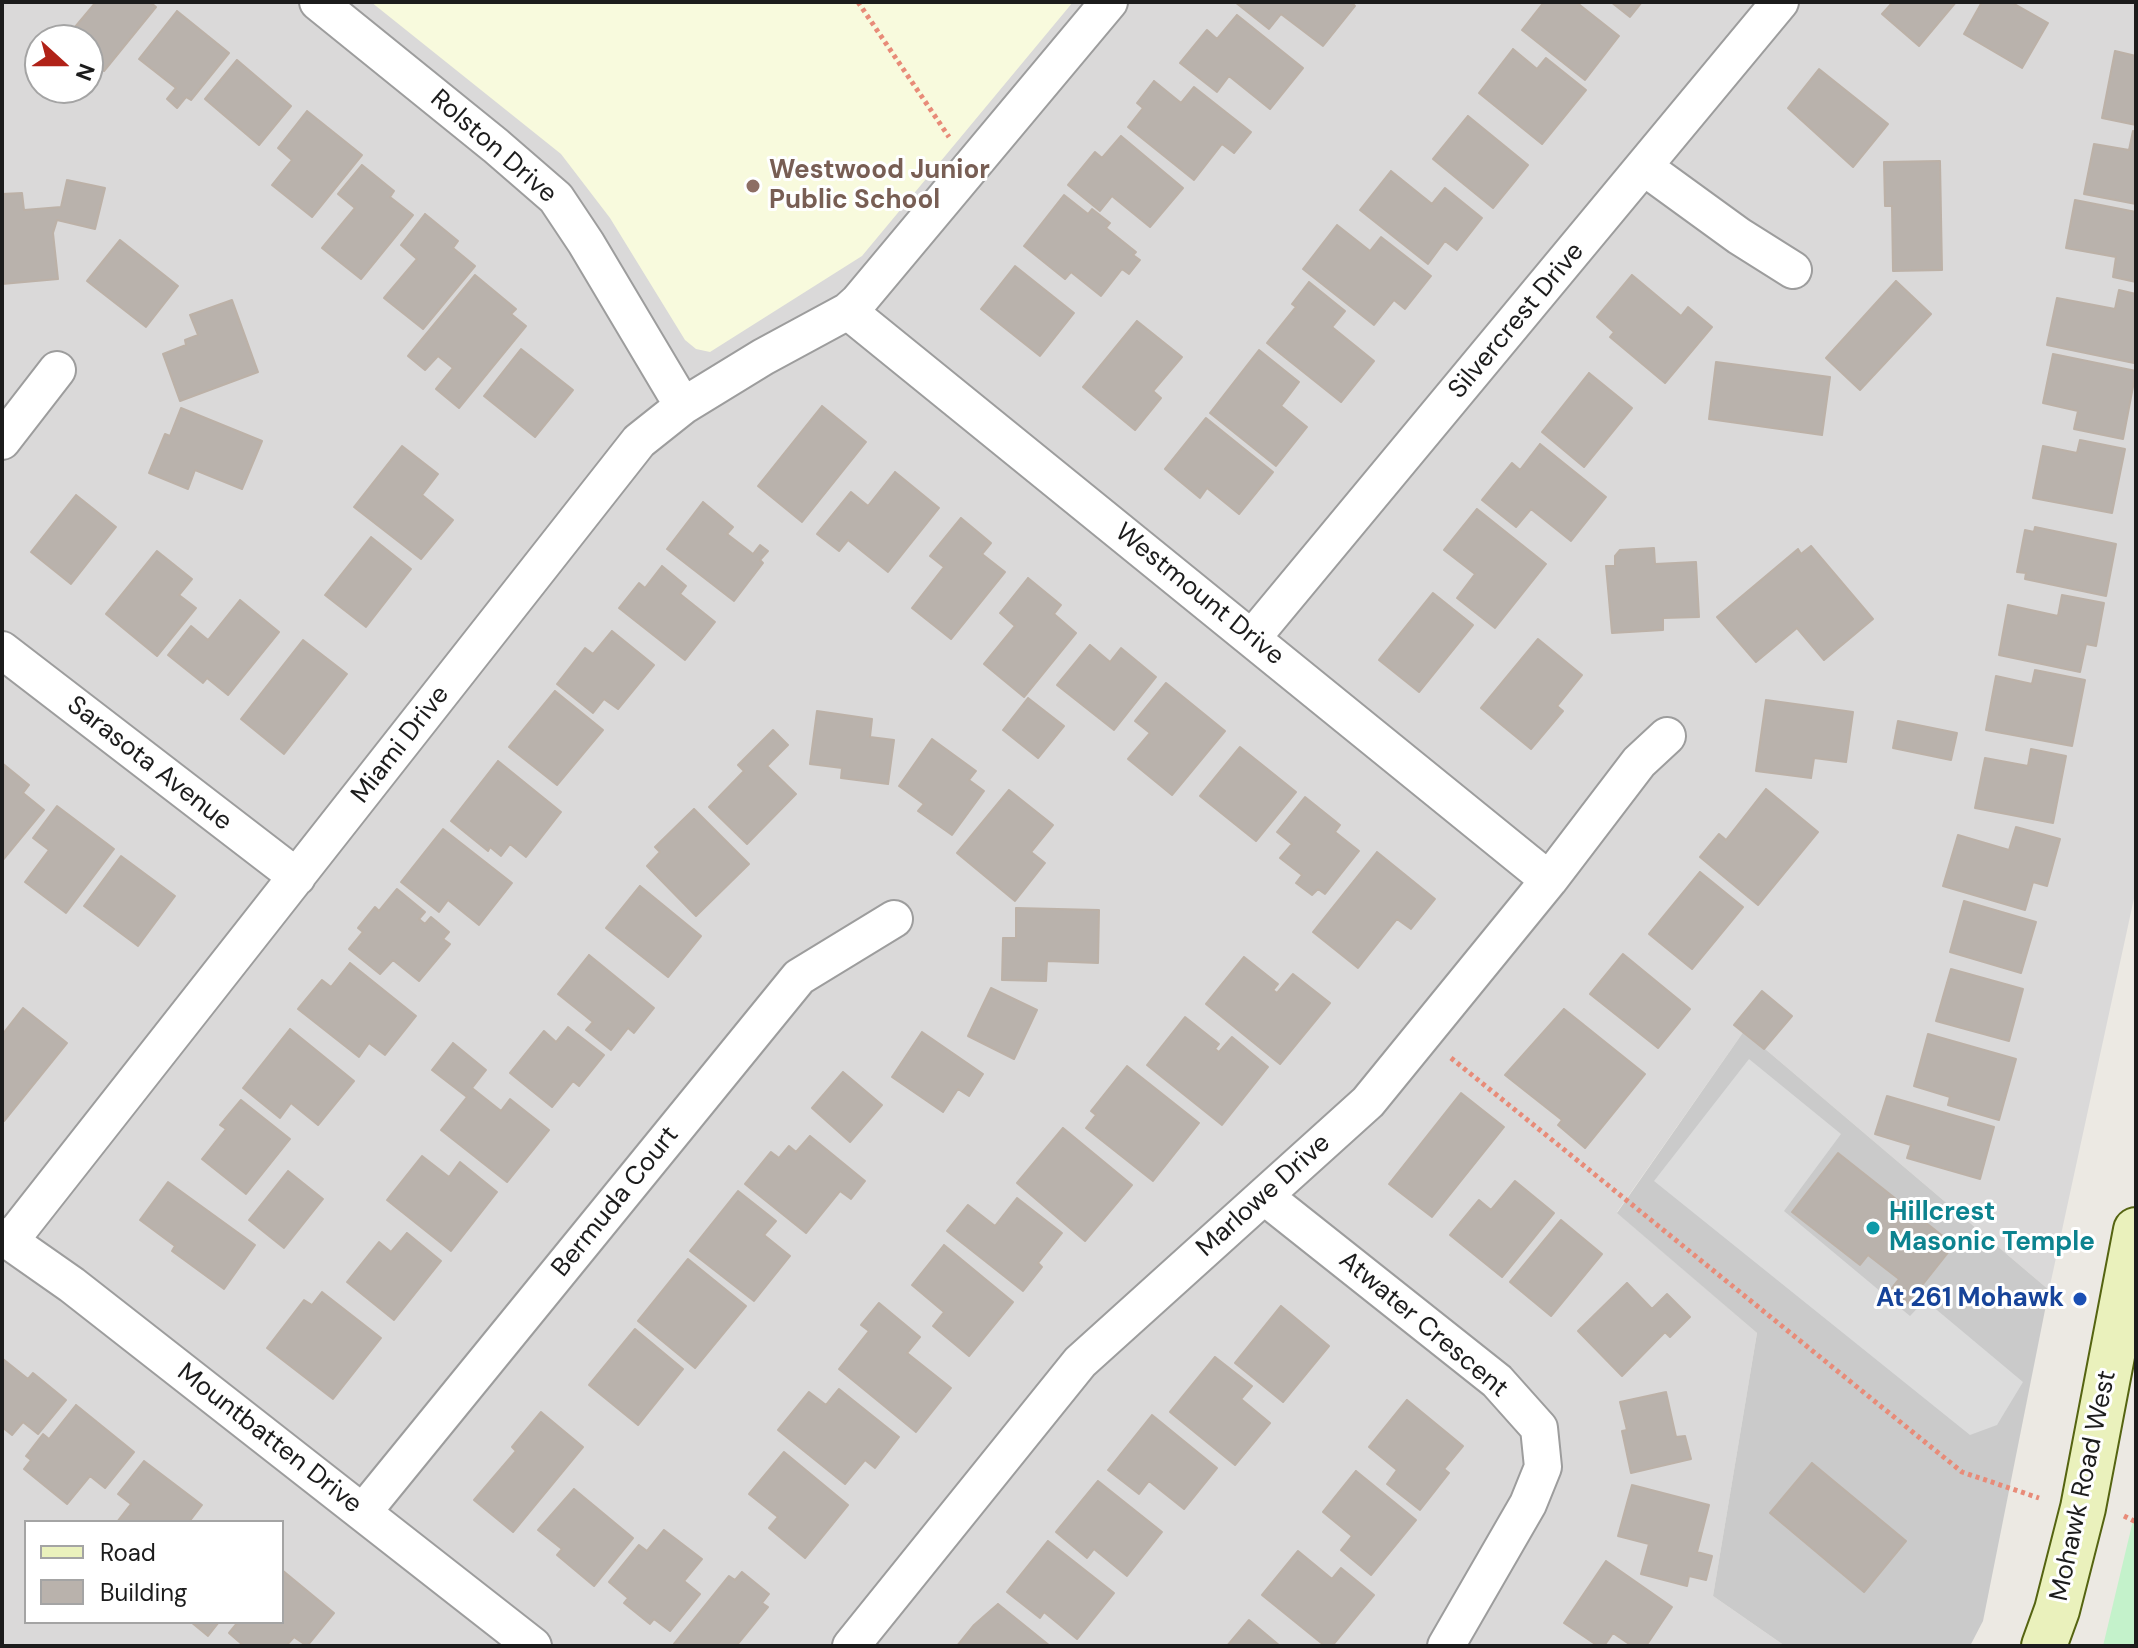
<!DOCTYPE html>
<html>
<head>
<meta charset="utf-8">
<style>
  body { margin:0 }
  #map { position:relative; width:2138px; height:1648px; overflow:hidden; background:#ece9e3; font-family:"DM Sans",sans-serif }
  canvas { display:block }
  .frame { position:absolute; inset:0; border:4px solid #1c1c1c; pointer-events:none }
  .legend { position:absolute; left:24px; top:1520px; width:260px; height:104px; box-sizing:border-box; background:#fff; border:2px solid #a4a4a4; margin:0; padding:10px 14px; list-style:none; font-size:24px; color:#1c1c1c }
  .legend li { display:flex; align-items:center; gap:16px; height:40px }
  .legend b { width:40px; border:2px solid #a4a4a4 }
  .north { position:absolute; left:24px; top:24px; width:80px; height:80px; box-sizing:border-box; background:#fff; border:2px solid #a4a4a4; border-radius:50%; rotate:111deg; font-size:22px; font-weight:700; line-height:32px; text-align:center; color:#1c1c1c }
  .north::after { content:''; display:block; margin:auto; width:28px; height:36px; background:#b02218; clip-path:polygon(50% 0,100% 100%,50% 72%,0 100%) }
</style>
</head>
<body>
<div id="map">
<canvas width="2138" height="1648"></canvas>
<div class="frame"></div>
<ul class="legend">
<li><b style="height:10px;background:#eaf1bc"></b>Road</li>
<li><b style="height:22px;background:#b9b2ac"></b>Building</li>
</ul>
<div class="north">N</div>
</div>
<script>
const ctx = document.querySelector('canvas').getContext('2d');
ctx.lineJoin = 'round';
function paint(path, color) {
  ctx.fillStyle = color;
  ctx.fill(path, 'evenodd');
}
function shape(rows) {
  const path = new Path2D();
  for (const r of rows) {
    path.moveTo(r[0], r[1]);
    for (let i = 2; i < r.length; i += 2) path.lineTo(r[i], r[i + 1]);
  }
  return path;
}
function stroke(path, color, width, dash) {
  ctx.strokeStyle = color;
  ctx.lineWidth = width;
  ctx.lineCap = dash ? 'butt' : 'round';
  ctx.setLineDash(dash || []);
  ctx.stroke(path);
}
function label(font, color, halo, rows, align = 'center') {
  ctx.font = font + ' "DM Sans",sans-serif';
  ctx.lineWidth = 6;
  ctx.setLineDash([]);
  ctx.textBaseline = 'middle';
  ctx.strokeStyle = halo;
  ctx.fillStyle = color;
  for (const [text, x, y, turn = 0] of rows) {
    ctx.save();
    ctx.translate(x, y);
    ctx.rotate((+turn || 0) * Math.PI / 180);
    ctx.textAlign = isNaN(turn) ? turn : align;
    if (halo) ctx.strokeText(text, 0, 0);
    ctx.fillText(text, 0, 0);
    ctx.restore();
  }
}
const residential = shape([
  [2,2,2136,2,2136,889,2049,1290,1744,1031,1617,1212,1757,1333,1713,1596,1785,1646,2,1646],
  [40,40,88,40,88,88,40,88],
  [26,1522,282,1522,282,1622,26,1622]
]);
const education = shape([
  [371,2,1073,2,862,256,710,352,696,349,685,340,610,218,561,154]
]);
const religious = shape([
  [1744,1031,2049,1290,1983,1621,1970,1646,1785,1646,1713,1596,1757,1333,1617,1213]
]);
const park = shape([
  [2136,1508,2136,1646,2103,1646]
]);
const parking = shape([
  [1749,1059,1841,1134,1784,1211,1910,1316,1925,1300,2023,1382,1997,1425,1970,1435,1654,1181]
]);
const building = shape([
  [96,2,150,2,156,7,104,71,88,58,88,40,65,39,96,2],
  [1235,2,1351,2,1355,6,1323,46,1281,14,1269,29,1235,2],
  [1544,2,1576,2,1619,36,1585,80,1522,30,1544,2],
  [1611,2,1642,2,1630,17,1611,2],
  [1893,2,1956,2,1919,46,1882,14,1893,2],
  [1982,2,2011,2,2048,23,2022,68,1964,34,1982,2],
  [177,11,229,53,191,100,186,97,177,108,167,99,176,88,139,59,177,11],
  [1237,15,1303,68,1270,109,1229,76,1217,92,1180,63,1207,30,1217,39,1237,15],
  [1513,49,1537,69,1546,58,1586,90,1542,144,1479,93,1513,49],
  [2115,51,2136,56,2136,125,2102,118,2115,51],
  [237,60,291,106,259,145,205,99,237,60],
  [1819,69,1888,124,1853,167,1788,108,1819,69],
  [1154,81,1181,103,1194,87,1251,132,1234,153,1222,144,1194,180,1128,127,1143,108,1137,103,1154,81],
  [307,111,362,155,312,217,272,185,292,160,278,148,307,111],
  [1468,116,1528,165,1493,208,1433,159,1468,116],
  [2133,131,2136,132,2136,204,2084,194,2094,144,2129,150,2133,131],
  [1121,136,1183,188,1150,227,1112,196,1100,211,1068,185,1095,152,1102,158,1121,136],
  [1940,161,1942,270,1893,271,1892,206,1885,206,1884,162,1940,161],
  [362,165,394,191,390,197,413,215,361,279,322,248,355,208,338,194,362,165],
  [1391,171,1432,204,1445,188,1482,218,1457,250,1445,241,1428,264,1360,210,1391,171],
  [67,180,105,188,95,229,57,220,53,233,58,279,2,284,2,194,22,193,24,210,61,207,67,180],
  [1064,195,1088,214,1092,209,1110,223,1106,228,1136,252,1133,255,1140,260,1129,274,1122,269,1101,296,1071,272,1065,279,1024,246,1064,195],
  [2075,200,2136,212,2136,282,2113,277,2116,257,2066,248,2075,200],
  [425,214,458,241,453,248,475,266,423,329,384,298,417,259,401,245,425,214],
  [1337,225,1370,251,1381,237,1431,276,1405,309,1394,300,1374,325,1303,269,1337,225],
  [120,240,178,286,146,327,87,281,120,240],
  [1015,266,1074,313,1040,356,981,309,1015,266],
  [475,275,516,309,511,314,526,326,459,408,436,389,453,368,438,356,425,370,408,356,475,275],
  [1632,275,1681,316,1688,307,1712,327,1665,383,1610,337,1614,332,1597,317,1632,275],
  [1896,281,1931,314,1860,390,1826,358,1896,281],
  [1309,282,1345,311,1332,327,1374,361,1341,402,1267,343,1296,307,1292,304,1309,282],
  [2119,290,2136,294,2136,351,2134,363,2047,345,2057,298,2115,309,2119,290],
  [232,300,258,372,180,401,163,354,186,345,185,340,198,335,190,315,232,300],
  [1137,321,1182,357,1153,391,1161,398,1135,430,1083,387,1137,321],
  [521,349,573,390,535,437,484,396,521,349],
  [1259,350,1299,382,1281,406,1307,427,1276,466,1210,413,1259,350],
  [2053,354,2136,371,2123,439,2074,429,2078,411,2043,403,2053,354],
  [1716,362,1830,377,1822,435,1709,419,1716,362],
  [1589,373,1632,408,1584,467,1542,432,1589,373],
  [822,406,866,442,802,522,758,486,822,406],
  [181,408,262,441,242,489,195,470,188,489,149,473,165,434,170,436,181,408],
  [1206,418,1273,472,1239,514,1207,488,1200,498,1165,469,1206,418],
  [2080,440,2125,449,2112,513,2033,498,2043,446,2077,453,2080,440],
  [1540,444,1606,497,1571,541,1531,509,1516,527,1482,500,1512,463,1520,470,1540,444],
  [402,446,438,474,422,495,453,520,421,559,354,507,402,446],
  [895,472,939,508,888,572,848,540,839,551,817,534,851,492,868,506,895,472],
  [76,495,116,527,71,584,31,552,76,495],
  [703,502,733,527,727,534,753,554,760,545,768,551,760,560,763,563,734,601,667,549,703,502],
  [1477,509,1546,564,1495,628,1457,598,1475,574,1444,550,1477,509],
  [961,518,991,543,982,554,1005,572,951,639,912,608,944,567,930,556,961,518],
  [2035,527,2116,544,2106,596,2025,579,2026,573,2017,572,2025,530,2034,532,2035,527],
  [371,537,411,569,366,627,325,595,371,537],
  [1811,546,1873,619,1824,660,1797,628,1756,662,1717,617,1798,549,1801,554,1811,546],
  [1654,548,1655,564,1696,562,1699,617,1663,618,1663,630,1612,633,1606,566,1615,566,1615,556,1620,550,1654,548],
  [157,551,192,579,179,595,196,608,157,656,106,614,157,551],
  [662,566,686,586,680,594,715,622,685,660,619,608,639,583,645,588,662,566],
  [1028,578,1061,605,1054,614,1076,633,1024,697,984,664,1015,626,1000,613,1028,578],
  [1433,593,1473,625,1419,692,1379,660,1433,593],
  [2062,595,2104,603,2096,646,2086,644,2080,672,1999,655,2008,605,2058,616,2062,595],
  [240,600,279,632,228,695,207,678,203,683,168,655,191,626,208,640,240,600],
  [612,631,654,665,618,709,604,699,593,713,557,684,585,648,593,654,612,631],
  [1538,639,1582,675,1557,706,1563,711,1531,749,1481,708,1538,639],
  [303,640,347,674,284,754,241,719,303,640],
  [1090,645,1110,662,1121,648,1156,677,1114,730,1057,685,1090,645],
  [2035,670,2085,680,2072,746,1986,730,1996,676,2032,684,2035,670],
  [1166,683,1225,731,1172,795,1128,759,1150,733,1135,721,1166,683],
  [555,691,603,730,557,785,509,747,555,691],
  [1028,698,1064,726,1038,758,1003,730,1028,698],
  [1766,700,1853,712,1846,762,1814,758,1811,778,1756,771,1766,700],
  [817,711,872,719,870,737,894,740,888,784,841,778,842,768,810,764,817,711],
  [1898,721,1957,733,1951,760,1893,748,1898,721],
  [773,730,788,745,767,766,796,794,747,844,709,807,744,771,738,765,773,730],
  [932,739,976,771,969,780,984,791,952,835,918,811,924,804,899,786,932,739],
  [1240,747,1296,792,1256,841,1200,796,1240,747],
  [2031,749,2066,756,2053,823,1975,808,1985,758,2028,766,2031,749],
  [498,761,561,812,526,857,510,844,501,856,490,847,488,851,451,821,498,761],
  [2,763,29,785,23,793,44,810,2,861,2,763],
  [1766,789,1818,832,1758,905,1700,857,1719,834,1726,840,1766,789],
  [1009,790,1053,825,1031,852,1045,863,1015,901,957,853,1009,790],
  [1305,797,1340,825,1335,832,1359,851,1325,894,1318,889,1312,895,1296,883,1302,875,1280,858,1292,844,1277,832,1305,797],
  [57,806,114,849,66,913,25,882,49,850,33,838,57,806],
  [694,809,749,864,696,916,647,866,660,852,655,847,694,809],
  [2016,827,2060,839,2047,886,2033,882,2025,910,1943,886,1958,835,2009,850,2016,827],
  [443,829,512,883,479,925,448,900,439,912,401,882,443,829],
  [1377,852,1435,899,1411,929,1397,919,1358,968,1313,932,1377,852],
  [121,856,175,896,138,946,84,906,121,856],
  [1700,872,1743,907,1692,969,1649,934,1700,872],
  [640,886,701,936,668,977,606,928,640,886],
  [397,889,425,912,419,919,425,924,431,917,449,932,443,939,450,944,419,981,393,960,380,974,349,949,363,932,358,928,375,907,379,911,397,889],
  [1964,901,2036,922,2021,973,1950,952,1964,901],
  [1016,908,1099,910,1098,963,1047,961,1046,981,1002,980,1003,938,1016,938,1016,908],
  [1623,954,1690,1009,1658,1048,1590,994,1623,954],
  [589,955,654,1008,634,1033,628,1028,611,1050,586,1030,593,1022,558,994,589,955],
  [1244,957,1278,984,1273,990,1277,993,1293,974,1330,1003,1280,1064,1206,1004,1244,957],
  [350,963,416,1016,385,1055,369,1043,359,1057,298,1009,322,980,331,987,350,963],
  [1951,969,2023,989,2009,1041,1936,1021,1951,969],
  [991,988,1037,1010,1014,1059,968,1036,991,988],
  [1762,991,1792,1016,1764,1049,1734,1025,1762,991],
  [23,1008,67,1043,4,1121,2,1119,2,1035,23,1008],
  [1564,1009,1645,1074,1585,1148,1558,1125,1562,1120,1505,1075,1564,1009],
  [1185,1017,1219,1044,1215,1049,1219,1052,1232,1037,1268,1067,1222,1125,1147,1065,1185,1017],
  [568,1027,604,1055,579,1086,573,1081,552,1107,510,1073,544,1031,556,1042,568,1027],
  [290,1029,354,1081,318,1125,291,1103,280,1118,243,1088,290,1029],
  [922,1032,983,1074,969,1096,958,1089,943,1112,892,1077,922,1032],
  [1928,1034,2016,1059,1999,1120,1948,1105,1950,1097,1914,1086,1928,1034],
  [453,1043,486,1070,472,1088,501,1111,510,1099,549,1130,507,1182,441,1130,467,1097,432,1070,453,1043],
  [1127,1066,1199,1123,1153,1181,1086,1128,1096,1115,1091,1111,1127,1066],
  [843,1072,882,1105,850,1142,812,1108,843,1072],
  [1461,1093,1504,1127,1432,1217,1389,1184,1461,1093],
  [1887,1096,1994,1127,1980,1179,1907,1158,1911,1145,1875,1134,1887,1096],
  [241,1100,290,1139,246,1194,202,1159,226,1129,220,1125,241,1100],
  [1063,1128,1132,1185,1085,1241,1017,1183,1063,1128],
  [810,1136,865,1181,851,1199,840,1191,806,1233,745,1184,771,1152,779,1158,789,1146,796,1152,810,1136],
  [1838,1153,1954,1245,1908,1303,1891,1289,1899,1279,1868,1255,1860,1265,1792,1212,1838,1153],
  [422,1156,449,1177,460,1162,497,1192,451,1251,387,1200,422,1156],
  [288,1171,323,1199,284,1248,249,1220,288,1171],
  [1515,1181,1554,1213,1502,1277,1450,1235,1479,1200,1491,1210,1515,1181],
  [168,1182,255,1245,224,1289,172,1251,175,1246,140,1220,168,1182],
  [738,1191,776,1221,764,1235,790,1256,754,1301,690,1251,738,1191],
  [1017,1198,1062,1233,1038,1263,1042,1267,1023,1291,947,1231,968,1205,995,1226,1017,1198],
  [1561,1220,1602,1254,1551,1316,1510,1282,1561,1220],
  [407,1233,441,1261,394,1320,347,1282,379,1242,391,1252,407,1233],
  [944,1245,1013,1302,969,1356,933,1326,944,1312,912,1285,944,1245],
  [688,1259,746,1306,695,1368,638,1321,688,1259],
  [1627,1283,1652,1309,1667,1294,1690,1317,1670,1337,1665,1332,1622,1376,1578,1331,1627,1283],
  [322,1292,381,1338,333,1399,267,1348,304,1300,312,1305,322,1292],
  [879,1303,920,1337,907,1353,951,1388,916,1432,839,1369,869,1331,861,1325,879,1303],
  [1281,1306,1329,1346,1283,1402,1235,1363,1281,1306],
  [635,1329,683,1369,638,1425,589,1385,635,1329],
  [1215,1357,1252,1386,1241,1399,1270,1423,1235,1465,1170,1412,1215,1357],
  [3,1359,28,1379,33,1373,66,1400,38,1434,23,1422,12,1435,2,1427,3,1359],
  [839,1389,899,1437,875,1468,865,1460,845,1484,778,1430,809,1392,826,1405,839,1389],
  [1666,1392,1676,1437,1685,1436,1691,1459,1631,1473,1622,1431,1627,1430,1620,1402,1666,1392],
  [1407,1400,1463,1446,1444,1469,1449,1473,1420,1510,1387,1484,1397,1470,1369,1447,1407,1400],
  [76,1405,134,1452,105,1488,90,1476,67,1504,24,1469,31,1460,26,1456,43,1434,49,1439,76,1405],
  [541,1412,583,1447,513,1532,474,1500,516,1451,512,1447,541,1412],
  [1152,1415,1217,1468,1184,1509,1149,1481,1139,1494,1108,1470,1152,1415],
  [784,1452,848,1505,805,1558,769,1528,778,1517,749,1494,784,1452],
  [144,1461,202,1505,189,1522,117,1522,131,1504,118,1494,144,1461],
  [1812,1463,1906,1541,1864,1592,1770,1513,1812,1463],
  [1356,1471,1416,1520,1371,1575,1341,1550,1352,1536,1323,1512,1356,1471],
  [1098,1481,1162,1532,1127,1576,1094,1549,1087,1558,1056,1532,1098,1481],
  [1632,1485,1709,1505,1697,1552,1712,1556,1706,1580,1689,1576,1687,1586,1641,1574,1649,1544,1618,1536,1632,1485],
  [574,1489,633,1538,594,1586,557,1555,562,1549,538,1530,574,1489],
  [664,1530,702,1559,684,1581,700,1594,670,1631,654,1619,650,1624,624,1603,628,1598,609,1582,639,1545,647,1551,664,1530],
  [1048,1541,1114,1593,1077,1639,1044,1612,1040,1618,1007,1592,1048,1541],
  [1298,1551,1332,1579,1341,1568,1374,1595,1332,1646,1325,1646,1262,1595,1298,1551],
  [1606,1561,1672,1607,1646,1646,1632,1646,1613,1633,1604,1646,1598,1646,1564,1623,1606,1561],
  [282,1570,334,1613,307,1646,294,1637,286,1646,244,1646,229,1633,238,1622,282,1622,282,1570],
  [742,1572,769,1594,762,1603,768,1607,736,1646,677,1646,674,1644,729,1576,735,1580,742,1572],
  [998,1604,1050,1646,957,1646,974,1625,998,1604],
  [1249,1620,1280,1646,1227,1646,1249,1620],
  [191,1622,219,1622,208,1636,191,1622]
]);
const path = shape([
  [858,2,949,137],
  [1451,1058,1962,1472,2039,1498],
  [2124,1516,2136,1522]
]);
const minor = shape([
  [318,2,496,146,556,198,586,243,683,406],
  [1644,167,1739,236,1793,270],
  [848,311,1549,880],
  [2,441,57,370],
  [1252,638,1780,2],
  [2,650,297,877],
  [1264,1196,1497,1381,1539,1428,1543,1467,1528,1504,1446,1646],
  [2,1236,72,1285,533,1646],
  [9,1242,639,441,683,406,763,357,848,311,858,302,1109,2],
  [363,1512,799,977,894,919],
  [851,1646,1080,1362,1368,1102,1549,880,1639,762,1667,736]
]);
const secondary = shape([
  [2044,1646,2057,1610,2083,1508,2136,1230]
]);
const markers = [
  [753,186,8,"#8d6e63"],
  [1873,1228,8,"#0f9aa8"],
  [2080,1299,8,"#1a4fb4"]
];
const streetNames = [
  ["Rolston Drive",493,147,41],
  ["Silvercrest Drive",1517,321,-50],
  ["Westmount Drive",1199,595,39],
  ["Miami Drive",401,745,-52],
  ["Sarasota Avenue",149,764,38],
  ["Marlowe Drive",1264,1196,-42],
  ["Bermuda Court",616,1202,-51],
  ["Atwater Crescent",1423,1325,40],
  ["Mountbatten Drive",269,1439,38],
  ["Mohawk Road West",2084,1486,-78]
];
const educationNames = [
  ["Westwood Junior",769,171],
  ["Public School",769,201]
];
const cultureNames = [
  ["Hillcrest",1889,1213],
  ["Masonic Temple",1889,1243]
];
const transitNames = [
  ["At 261 Mohawk",2064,1299]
];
paint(residential, '#dad9d9');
paint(education, '#f8fadd');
paint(religious, '#cacaca');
paint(park, '#c4f2cb');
paint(parking, '#dcdcdc');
paint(building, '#b9b2ac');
stroke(building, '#bcb1a7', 2);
stroke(minor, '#9d9d9d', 40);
stroke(secondary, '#556411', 48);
stroke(path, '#e88b78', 5, [4, 4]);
stroke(minor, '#fff', 36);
stroke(secondary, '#eaf1bc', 44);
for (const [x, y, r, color] of markers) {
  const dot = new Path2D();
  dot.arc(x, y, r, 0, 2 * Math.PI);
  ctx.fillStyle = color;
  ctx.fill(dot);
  stroke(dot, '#fff', 3);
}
label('26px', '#1c1c1c', '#fff', streetNames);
label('bold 26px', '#785e54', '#fff', educationNames, 'left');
label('bold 26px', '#0d838f', '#fff', cultureNames, 'left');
label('bold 26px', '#164399', '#fff', transitNames, 'right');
</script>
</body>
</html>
